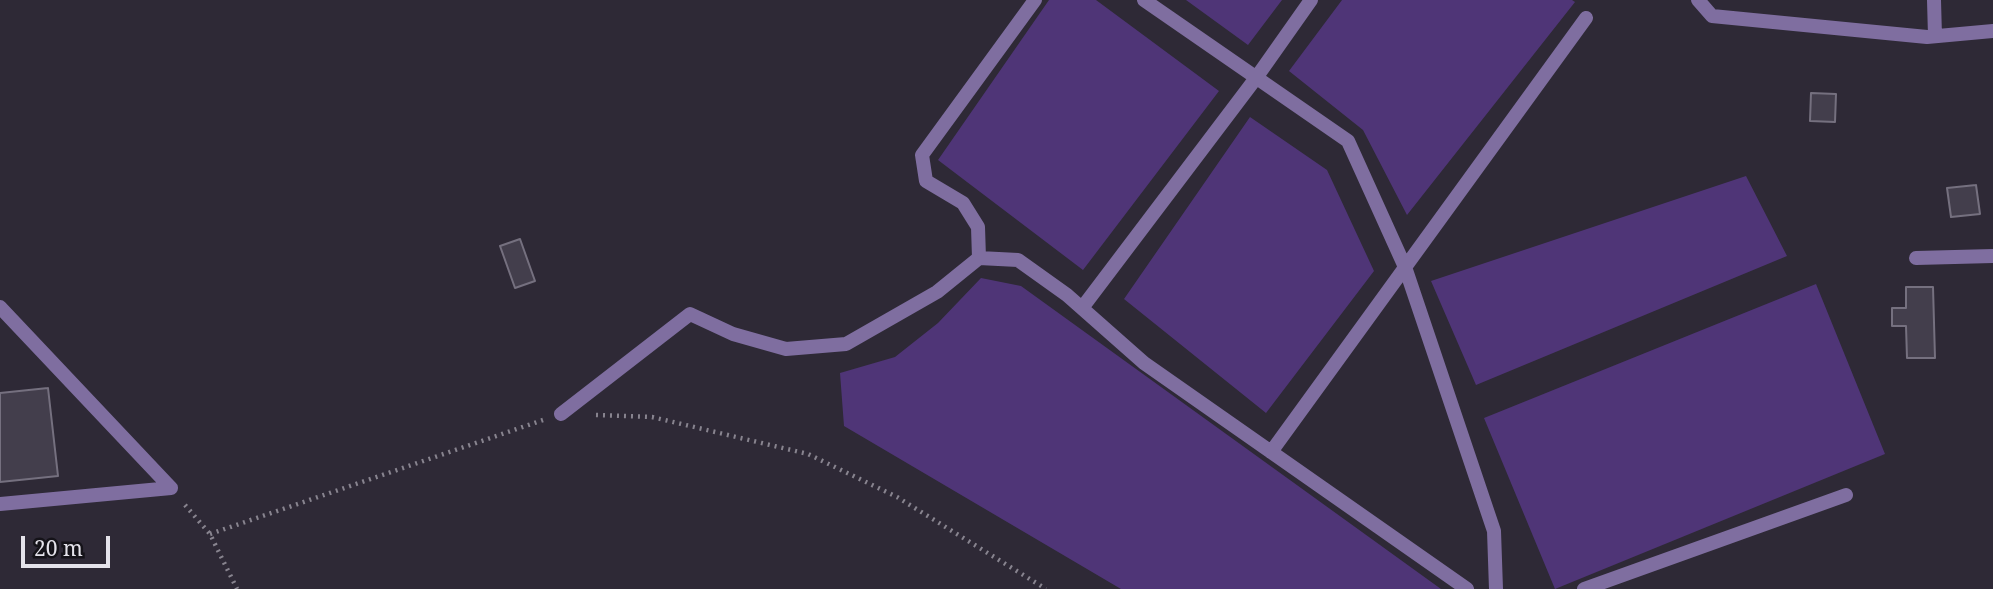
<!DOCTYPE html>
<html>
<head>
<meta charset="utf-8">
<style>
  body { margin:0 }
  #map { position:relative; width:1993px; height:589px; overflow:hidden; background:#2e2936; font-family:"Noto Serif",serif }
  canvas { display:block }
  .scale { position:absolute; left:21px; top:536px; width:89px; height:32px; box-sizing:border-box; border:4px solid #e5e3eb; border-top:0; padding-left:9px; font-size:21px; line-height:24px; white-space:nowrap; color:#e5e3eb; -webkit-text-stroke:5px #151319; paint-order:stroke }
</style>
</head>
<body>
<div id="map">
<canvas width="1993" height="589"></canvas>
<div class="scale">20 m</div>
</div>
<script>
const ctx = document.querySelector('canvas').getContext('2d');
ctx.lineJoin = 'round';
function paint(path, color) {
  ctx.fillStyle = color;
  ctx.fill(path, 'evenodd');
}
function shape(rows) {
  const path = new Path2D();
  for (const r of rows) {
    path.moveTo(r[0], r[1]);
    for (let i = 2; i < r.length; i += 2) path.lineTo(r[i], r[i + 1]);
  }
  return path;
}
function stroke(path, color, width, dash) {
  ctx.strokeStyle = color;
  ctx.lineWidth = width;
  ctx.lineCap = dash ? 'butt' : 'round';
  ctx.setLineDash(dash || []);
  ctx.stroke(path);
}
const green = shape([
  [1049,0,1096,0,1219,91,1083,270,938,160],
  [1186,0,1282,0,1248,45],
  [1342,0,1572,0,1575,2,1407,215,1363,130,1289,71],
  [1250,117,1327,170,1374,271,1266,413,1124,299],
  [1746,176,1787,256,1476,385,1431,281],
  [981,278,1021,286,1441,589,1121,589,844,426,840,373,895,357,938,323],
  [1816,284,1885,454,1555,589,1484,418]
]);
const building = shape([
  [1811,93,1836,94,1835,122,1810,121,1811,93],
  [1976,185,1980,214,1951,217,1947,188,1976,185],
  [520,239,535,281,515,288,500,246,520,239],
  [1906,287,1933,287,1935,358,1907,358,1906,326,1892,326,1892,308,1906,308,1906,287],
  [48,388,58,476,0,482,0,393,48,388]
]);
const path = shape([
  [596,415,652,417,808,454,897,497,1046,589],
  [185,505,210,534,237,589],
  [210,534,543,420]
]);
const street = shape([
  [1144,0,1348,141,1405,267,1494,531,1496,589],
  [1698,0,1712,16,1927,37,1993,31],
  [1934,0,1935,36],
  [979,258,1018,260,1067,295,1144,363,1467,589],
  [1916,258,1993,256],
  [0,307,171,488],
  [1082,308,1256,78,1311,0],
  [561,414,690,314,733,334,786,349,846,344,937,292,979,258,978,227,963,203,926,181,922,155,1035,0],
  [1271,452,1586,18],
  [0,504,171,488],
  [1584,589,1846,495]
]);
paint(green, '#4f3577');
paint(building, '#433e4c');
stroke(building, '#75707f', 2);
stroke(path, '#88848f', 4.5, [2, 5]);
stroke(street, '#7f6ea0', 14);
</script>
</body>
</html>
